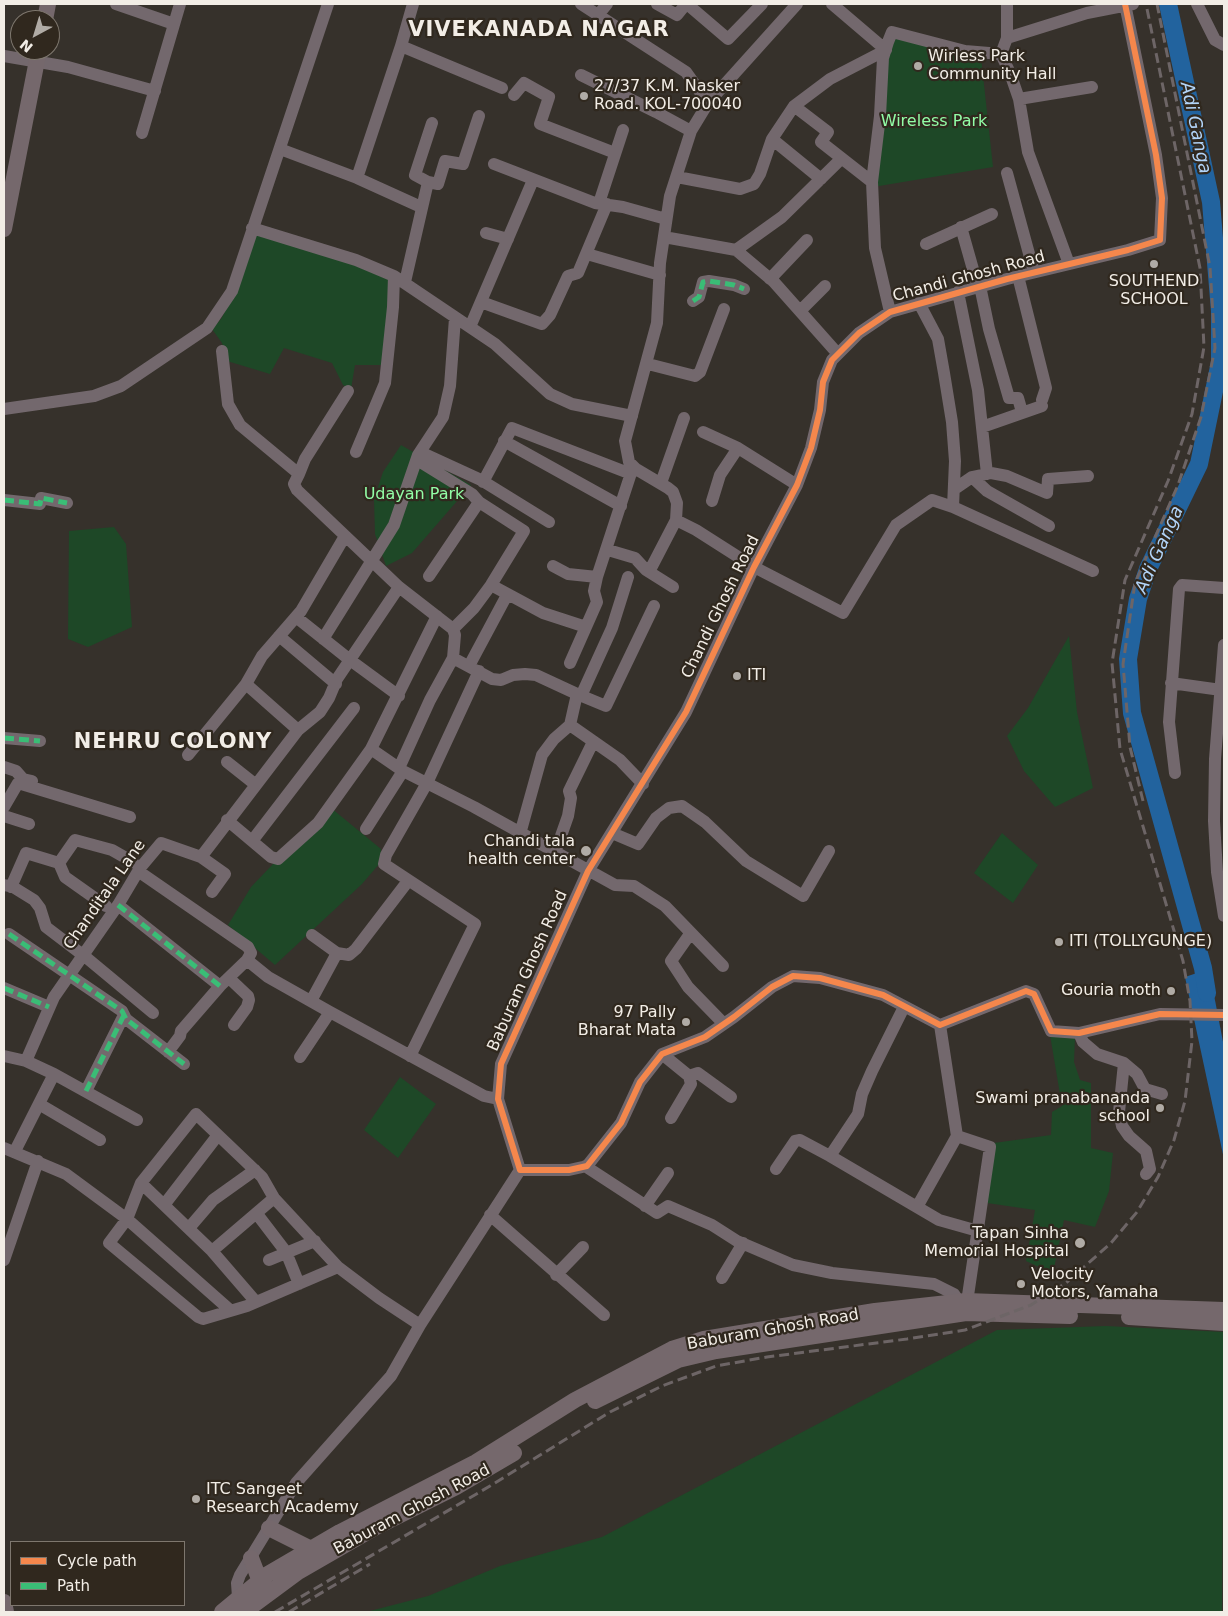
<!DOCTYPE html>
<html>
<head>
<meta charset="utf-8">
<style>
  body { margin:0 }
  #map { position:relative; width:1228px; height:1616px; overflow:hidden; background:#36312b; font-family:"DejaVu Sans",sans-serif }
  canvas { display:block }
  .frame { position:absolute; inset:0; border:5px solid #f2ede6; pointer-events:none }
  .legend { position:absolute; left:10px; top:1541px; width:175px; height:65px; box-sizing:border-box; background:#30281e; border:1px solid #7e776e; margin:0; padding:6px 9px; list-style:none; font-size:15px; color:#f2ede6 }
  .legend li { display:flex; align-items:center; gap:10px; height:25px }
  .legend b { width:25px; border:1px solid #7e776e }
  .north { position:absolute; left:10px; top:10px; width:50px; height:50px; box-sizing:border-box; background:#30281e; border:1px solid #7e776e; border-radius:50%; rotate:219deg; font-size:14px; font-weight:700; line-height:20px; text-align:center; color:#f2ede6 }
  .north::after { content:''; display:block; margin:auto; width:18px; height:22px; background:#b0aba5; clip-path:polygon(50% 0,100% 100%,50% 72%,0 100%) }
</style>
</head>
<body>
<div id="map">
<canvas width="1228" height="1616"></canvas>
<div class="frame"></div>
<ul class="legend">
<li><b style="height:6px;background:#f5874c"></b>Cycle path</li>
<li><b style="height:6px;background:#3abd76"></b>Path</li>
</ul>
<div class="north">N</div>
</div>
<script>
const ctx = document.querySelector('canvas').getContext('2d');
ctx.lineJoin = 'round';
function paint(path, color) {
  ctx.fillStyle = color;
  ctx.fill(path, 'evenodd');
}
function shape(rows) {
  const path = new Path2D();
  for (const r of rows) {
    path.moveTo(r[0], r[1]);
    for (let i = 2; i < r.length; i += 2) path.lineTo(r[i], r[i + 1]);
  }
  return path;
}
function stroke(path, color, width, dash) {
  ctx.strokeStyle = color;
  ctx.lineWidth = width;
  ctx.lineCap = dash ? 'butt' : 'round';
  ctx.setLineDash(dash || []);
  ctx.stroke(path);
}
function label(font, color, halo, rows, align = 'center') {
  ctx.font = font + ' "DejaVu Sans",sans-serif';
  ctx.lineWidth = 4.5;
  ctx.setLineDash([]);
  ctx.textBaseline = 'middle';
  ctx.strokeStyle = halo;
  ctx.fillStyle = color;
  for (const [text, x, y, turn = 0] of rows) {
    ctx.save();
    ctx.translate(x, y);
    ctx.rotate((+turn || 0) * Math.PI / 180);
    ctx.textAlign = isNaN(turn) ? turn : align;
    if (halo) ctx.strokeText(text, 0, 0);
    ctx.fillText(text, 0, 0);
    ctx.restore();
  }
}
const green = shape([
  [894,36,981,57,993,167,873,187,885,59],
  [254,228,390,278,384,365,355,365,351,389,343,385,332,363,284,348,270,374,227,361,222,343,212,329,221,319,235,293],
  [401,445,471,485,412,553,386,566,375,534,374,499,383,472],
  [114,527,126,544,132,627,88,647,68,639,69,531],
  [1069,636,1077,712,1093,788,1055,807,1024,771,1007,736,1028,708],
  [331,808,381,849,380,863,362,884,275,965,228,925,251,887,273,864,322,821],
  [1002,833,1038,865,1013,903,974,873],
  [1050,1035,1075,1037,1074,1062,1080,1080,1091,1083,1091,1148,1113,1153,1109,1191,1095,1227,1064,1220,1052,1278,1038,1278,1039,1267,1026,1261,1035,1210,987,1203,994,1143,1051,1135,1052,1112,1062,1106],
  [400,1077,436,1104,398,1158,364,1130],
  [1106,1326,1224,1332,1222,1612,366,1612,428,1596,500,1566,602,1537,997,1330]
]);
const water = shape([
  [1209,969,1224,1047,1224,1159,1185,977]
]);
const river = shape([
  [1168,4,1211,202,1220,311,1220,362,1199,464,1148,569,1138,599,1128,659,1132,713,1203,968,1207,993]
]);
const minor = shape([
  [116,4,174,24],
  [581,4,686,72,708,103],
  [657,4,677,15,686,4],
  [687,4,728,39,762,4],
  [1197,4,1215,40,1224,45],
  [598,15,607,4],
  [1007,38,1087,13,1133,4],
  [401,46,413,4],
  [1001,54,1010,73,1019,99,1028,152,1069,264],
  [4,56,68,67,155,91],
  [581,75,656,112,691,131],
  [514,95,524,83,549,97,540,124,615,153],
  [1019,99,1092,87],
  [794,106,828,132,821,142,872,182],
  [432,123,415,175,428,182,438,184,445,161,463,164,479,116],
  [142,133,180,4],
  [772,139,821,179],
  [280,149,357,178,421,207],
  [494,164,595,203,623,207,666,219],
  [1007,173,1034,272],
  [677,177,740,189,754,184,760,174,772,139,794,106,830,79,886,50,832,4],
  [357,178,401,46,502,88],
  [599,203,623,130],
  [961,227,978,287],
  [252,228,356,260,394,276,495,344,550,394,572,404,632,416],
  [486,233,508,239],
  [664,237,736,250,774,282,838,354],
  [926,244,992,214],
  [736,250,782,217,841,159],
  [587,254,660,275],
  [1018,276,1046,388,1042,400],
  [770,279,807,240],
  [405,282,428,182],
  [980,286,989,329,1009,398,1018,398,1022,412],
  [958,292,978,390,987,474],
  [693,301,699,297,703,282,709,281,734,285,744,289],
  [481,302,542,324,550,315,568,276,578,273,607,204],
  [919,303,938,339,944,373,952,422,955,461,953,507],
  [800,311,825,286],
  [890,312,875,248,872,182,880,116,883,58,888,42,892,32,965,51,1001,54,1007,38,1007,4],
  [470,327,533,180],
  [222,351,228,404,240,425,299,474,294,484,297,490,399,587,453,629,455,635,453,658,492,679,501,680,513,675,525,674,536,675,577,694,570,725,620,760,643,784],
  [648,364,695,376,700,372,724,309],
  [4,409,94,396,121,386,207,328,232,291,328,4],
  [982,427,1042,406],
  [703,432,738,448,797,485],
  [504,441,621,506],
  [356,452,385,383,393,307,394,276],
  [420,452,481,480,549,522],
  [417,460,472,494,479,502],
  [299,474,305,459,348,391],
  [972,477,987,491,1049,526],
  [483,482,512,428,631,474],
  [661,483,684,418],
  [956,488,972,477,991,473,1007,476,1047,493,1048,479,1088,476],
  [4,500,40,504,41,498,67,503],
  [712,501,720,475,738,448],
  [676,520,696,530,754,567,843,613,896,525,932,500,953,507,1093,571],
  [608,550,635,558,646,570,673,587],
  [553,566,568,574,597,577,594,591,597,602,570,663],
  [649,572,676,520,677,503,673,492,668,488,636,469,629,462,625,441,657,323,660,263,670,196,691,131,708,103,797,4],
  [429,576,479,502,524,531,491,585,474,608,453,629],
  [597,577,633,467],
  [491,585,543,613,586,627],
  [296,617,350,660,399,696],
  [279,636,336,684],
  [323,639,394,525,418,455,443,417,450,386,455,318],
  [1224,645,1215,759,1214,821,1217,872,1224,916],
  [469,666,507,595],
  [1171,683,1221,690],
  [246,684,298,730],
  [577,694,606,706,654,606],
  [581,696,612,628,628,577],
  [4,738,40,741],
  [371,749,403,771,474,807,615,885,634,886,665,906,723,966],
  [188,755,246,684,262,656,301,611,345,536],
  [227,762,256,785],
  [4,767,16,771,23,779,32,781],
  [399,768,430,700,453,658],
  [1175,773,1169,722,1179,589,1182,585,1224,588],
  [4,807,18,783,130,817],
  [4,816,29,824],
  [227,820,271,857,278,859,318,823,371,749,437,616],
  [366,829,403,771],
  [612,833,638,844,656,818,669,808,682,806,705,822,746,861,803,896,829,851],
  [520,834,542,755,554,739,570,725],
  [252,841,354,708],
  [555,853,568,816,571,798,569,791,593,742],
  [201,857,225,874,212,892],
  [59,863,65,877,106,906],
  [138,871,248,947,251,953,247,960,220,986,181,1031,180,1036,168,1052],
  [4,885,13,887,34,900,40,908,46,927,88,959,153,1013],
  [11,887,26,853,59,863,75,840,112,850,133,862],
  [118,905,220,986],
  [9,934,122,1011,126,1019,184,1064],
  [690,934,671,961,688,987,724,1024],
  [312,935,337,953,349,955,356,949,408,881],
  [247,960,268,977,330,1012,484,1096,498,1099],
  [229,978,248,996,249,1000,247,1007,234,1025],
  [4,988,49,1007],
  [311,1001,337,953],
  [904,1007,872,1071,862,1094,858,1114,830,1156,939,1220,978,1231],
  [940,1025,957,1136,990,1147,966,1309],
  [1079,1033,1083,1042,1097,1054,1124,1063,1137,1074,1145,1089,1162,1094],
  [662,1054,689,1076,698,1073,731,1097],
  [4,1056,26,1061,54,1074,137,1120],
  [410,1056,475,924,384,864,386,855,427,783,479,671],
  [300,1057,330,1012],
  [26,1061,54,997,118,905,140,868,161,843,201,857,298,730,320,712,329,698,337,679,399,587],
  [1124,1063,1119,1112,1122,1126,1129,1136,1146,1151,1150,1169,1146,1174],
  [86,1091,124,1015],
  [39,1104,100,1140],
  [671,1118,691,1084,689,1076],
  [4,1148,66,1174,127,1219,230,1310],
  [15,1151,54,1074],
  [585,1166,657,1213,668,1206,712,1225,737,1241,793,1265,832,1273,934,1284,954,1294,960,1303],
  [776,1169,795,1141,800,1140,830,1156],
  [520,1170,498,1099,501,1064,588,871,686,712,754,567,797,485,811,448,820,410,823,382,832,360,859,333,890,312,1007,279,1128,250,1160,240,1162,198,1156,155,1125,4],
  [520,1170,569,1170,587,1166,621,1123,640,1082,662,1054,705,1037,734,1017,772,987,793,976,820,978,883,995,940,1025,1026,991,1034,994,1051,1031,1079,1033,1160,1014,1224,1015],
  [141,1183,212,1251,256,1302],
  [164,1205,218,1135],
  [645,1206,668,1173],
  [917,1207,957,1136],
  [257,1214,286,1252,299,1284],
  [490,1215,604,1315],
  [189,1228,213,1200,255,1170],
  [212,1251,274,1198],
  [4,1260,38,1161],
  [269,1260,315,1241],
  [338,1267,247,1306,203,1319,198,1317,109,1243,127,1219,141,1183,196,1114,262,1177,274,1198,338,1267,379,1298,420,1325],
  [556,1275,583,1247],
  [722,1278,743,1243],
  [238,1597,237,1583,240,1575,296,1483,391,1376,420,1325,520,1170]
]);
const major = shape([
  [45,20,48,4],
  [4,229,39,50],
  [1129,1317,1224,1323],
  [595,1401,678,1360,716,1351,966,1313,1070,1316],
  [269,1528,311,1549],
  [251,1558,263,1589],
  [4,1602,6,1612],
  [222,1612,268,1574,340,1532,476,1462,575,1400,672,1349,704,1339,875,1311,966,1301,1224,1310],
  [244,1612,298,1572,376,1527,456,1487,514,1453]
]);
const rail = shape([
  [1143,801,1130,747,1123,664,1135,583,1178,485,1201,417,1215,348,1210,267,1157,4],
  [275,1612,490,1486,610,1412,662,1386,716,1366,767,1357,907,1339,965,1330,1031,1305,1066,1283,1111,1243,1137,1212,1158,1177,1174,1140,1185,1101,1192,1041,1190,1001,1183,961,1120,749,1112,663,1125,580,1168,481,1192,414,1204,347,1200,268,1146,4],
  [289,1612,370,1564]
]);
const quiet = shape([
  [693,301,699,297,703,282,709,281,734,285,744,289],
  [4,500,40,504,41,498,67,503],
  [4,738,40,741],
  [118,905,220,986],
  [9,934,122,1011,126,1019,184,1064],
  [4,988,49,1007],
  [86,1091,124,1015]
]);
const cycleway = shape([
  [1125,4,1156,155,1162,198,1160,240,1128,250,1007,279,890,312,859,333,832,360,823,382,820,410,811,448,797,485,754,567,686,712,588,871,501,1064,498,1099,520,1170,569,1170,587,1166,621,1123,640,1082,662,1054,705,1037,734,1017,772,987,793,976,820,978,883,995,940,1025,1026,991,1034,994,1051,1031,1079,1033,1160,1014,1224,1015]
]);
const markers = [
  [918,66,5,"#b0aba5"],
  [584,96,5,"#b0aba5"],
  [1154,264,5,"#b0aba5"],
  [737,676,5,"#b0aba5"],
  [586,851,6,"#b0aba5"],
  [1059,942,5,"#b0aba5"],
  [1171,991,5,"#b0aba5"],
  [686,1022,5,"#b0aba5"],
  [1160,1108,5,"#b0aba5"],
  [1080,1243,6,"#b0aba5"],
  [1021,1284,5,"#b0aba5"],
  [196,1499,5,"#b0aba5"]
];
const poiNames = [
  ["Wirless Park",928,57],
  ["Community Hall",928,75],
  ["27/37 K.M. Nasker",594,87],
  ["Road. KOL-700040",594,105],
  ["SOUTHEND",1154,282,"center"],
  ["SCHOOL",1154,300,"center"],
  ["ITI",747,676],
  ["Chandi tala",575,842,"right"],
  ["health center",575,860,"right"],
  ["ITI (TOLLYGUNGE)",1069,942],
  ["Gouria moth",1161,991,"right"],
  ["97 Pally",676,1013,"right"],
  ["Bharat Mata",676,1031,"right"],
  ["Swami pranabananda",1150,1099,"right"],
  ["school",1150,1117,"right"],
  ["Tapan Sinha",1069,1234,"right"],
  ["Memorial Hospital",1069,1252,"right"],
  ["Velocity",1031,1275],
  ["Motors, Yamaha",1031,1293],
  ["ITC Sangeet",206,1490],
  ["Research Academy",206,1508]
];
const parkNames = [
  ["Wireless Park",934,122],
  ["Udayan Park",414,495]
];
const streetNames = [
  ["Chandi Ghosh Road",969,277,-15],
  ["Chandi Ghosh Road",721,607,-64],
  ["Chanditala Lane",105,895,-55],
  ["Baburam Ghosh Road",528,971,-66],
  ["Baburam Ghosh Road",773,1330,-10],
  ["Baburam Ghosh Road",412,1510,-28]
];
const waterNames = [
  ["Adi Ganga",1195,128,78],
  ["Adi Ganga",1160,550,-66]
];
const districtNames = [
  ["VIVEKANADA NAGAR",539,31],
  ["NEHRU COLONY",173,743]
];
paint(green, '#1e4827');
paint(water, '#22639e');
stroke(river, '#22639e', 18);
stroke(minor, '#73686d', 12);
stroke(major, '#75686c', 16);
stroke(rail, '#6d6566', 3, [10, 5]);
stroke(quiet, '#3abd76', 5, [10, 5]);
stroke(cycleway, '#f5874c', 6);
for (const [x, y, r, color] of markers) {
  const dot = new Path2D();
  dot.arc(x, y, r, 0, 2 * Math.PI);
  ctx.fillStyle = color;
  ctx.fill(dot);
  stroke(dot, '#30281e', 2);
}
label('16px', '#f2ede6', '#30281e', poiNames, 'left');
label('16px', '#92fda6', '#30281e', parkNames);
label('16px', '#f2ede6', '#30281e', streetNames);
label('italic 18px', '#b2d4f8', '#30281e', waterNames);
ctx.letterSpacing = '1px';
label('bold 21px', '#f2ede6', '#30281e', districtNames);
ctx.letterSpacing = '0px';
</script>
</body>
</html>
